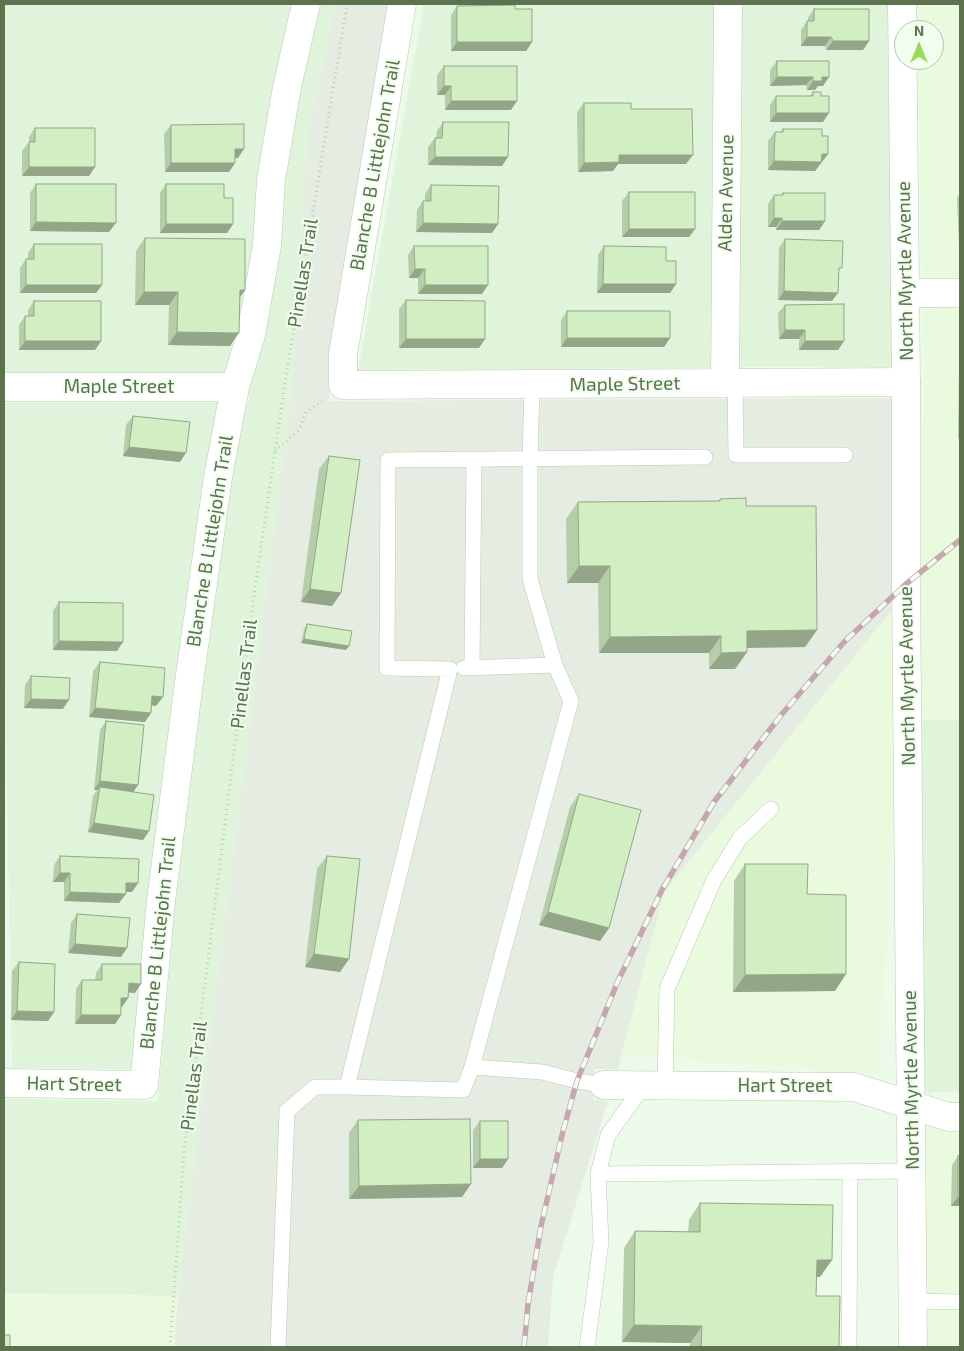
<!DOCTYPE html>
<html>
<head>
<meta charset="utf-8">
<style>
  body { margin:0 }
  #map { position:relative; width:964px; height:1351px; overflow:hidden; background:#ecfbe9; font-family:"Exo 2",sans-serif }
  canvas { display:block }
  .frame { position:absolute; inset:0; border:5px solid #5d734f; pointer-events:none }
  .north { position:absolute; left:894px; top:20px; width:50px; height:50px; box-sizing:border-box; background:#f1fdef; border:1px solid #b6c6af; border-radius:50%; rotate:0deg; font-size:14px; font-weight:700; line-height:20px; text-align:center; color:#5d734f }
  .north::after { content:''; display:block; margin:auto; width:18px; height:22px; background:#9cd95a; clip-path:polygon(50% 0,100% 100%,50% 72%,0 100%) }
</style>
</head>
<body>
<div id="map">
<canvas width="964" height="1351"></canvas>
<div class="frame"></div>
<div class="north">N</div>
</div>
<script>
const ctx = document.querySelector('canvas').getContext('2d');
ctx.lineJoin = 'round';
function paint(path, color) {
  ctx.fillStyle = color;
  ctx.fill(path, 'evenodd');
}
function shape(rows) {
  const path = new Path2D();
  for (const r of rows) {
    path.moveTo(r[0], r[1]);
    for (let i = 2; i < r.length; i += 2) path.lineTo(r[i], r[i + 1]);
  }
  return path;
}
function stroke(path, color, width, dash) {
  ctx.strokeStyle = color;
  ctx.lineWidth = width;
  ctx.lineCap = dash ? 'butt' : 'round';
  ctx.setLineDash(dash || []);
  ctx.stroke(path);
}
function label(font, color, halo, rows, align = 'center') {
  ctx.font = font + ' "Exo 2",sans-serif';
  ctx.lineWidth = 4;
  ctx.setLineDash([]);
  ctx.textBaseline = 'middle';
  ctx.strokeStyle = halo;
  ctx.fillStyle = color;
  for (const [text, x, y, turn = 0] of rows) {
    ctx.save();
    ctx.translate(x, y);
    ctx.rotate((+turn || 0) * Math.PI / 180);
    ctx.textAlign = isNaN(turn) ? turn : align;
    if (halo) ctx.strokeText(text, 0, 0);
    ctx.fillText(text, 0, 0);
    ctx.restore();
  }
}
const residential = shape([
  [4,4,292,4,273,83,257,177,253,243,237,331,225,372,4,372],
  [321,4,336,4,308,133,290,405,178,1296,4,1293,4,1099,143,1101,156,1102,158,1100,175,904,202,685,231,480,247,403,249,402,249,389,264,338,285,182,300,91],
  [424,4,714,4,711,368,358,370],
  [742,4,888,4,892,367,739,367],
  [4,403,218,403,204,475,175,680,147,900,132,1069,12,1068,4,625],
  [960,719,960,1091,925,1093,921,720]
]);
const commercial = shape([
  [917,4,960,4,960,277,923,278,918,60,934,60,934,30,918,30],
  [960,308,960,719,921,720,920,464,925,391,923,309],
  [892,610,894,780,879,1073,623,1055,664,892],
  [925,1126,949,1133,960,1133,960,1347,927,1347],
  [4,1293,178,1296,174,1347,4,1347]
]);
const industrial = shape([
  [336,4,389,4,329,351,329,401,893,398,892,610,664,892,618,1069,594,1069,593,1100,608,1101,553,1277,548,1347,174,1347,178,1296,290,405,308,133]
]);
const path = shape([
  [275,451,299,430,306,412,322,401],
  [170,1347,184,1151,251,616,285,383,347,4]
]);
const service = shape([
  [735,383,736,455,845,455],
  [472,667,474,459],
  [464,668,555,665],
  [472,1067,542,1072,577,1081,604,1085],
  [665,1085,667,989,714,880,740,838,771,809],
  [347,1087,450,669,387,668,388,460,705,457],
  [598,1174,912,1171],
  [913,1301,960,1302],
  [278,1347,287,1111,315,1087,347,1087,463,1090,472,1067,571,701,555,665,530,579,530,459,532,385],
  [587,1347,601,1242,598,1174,608,1135,644,1085],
  [849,1347,850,1172]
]);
const minor = shape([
  [402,4,343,354,343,385,906,382],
  [905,293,960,293],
  [725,383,728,4],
  [4,387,235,387],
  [4,1083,144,1085,161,901,189,682,218,477,235,387,251,335,267,245,271,180,287,87,306,4],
  [604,1085,854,1087,949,1117,960,1117]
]);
const secondary = shape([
  [902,4,906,382,906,584,913,1347]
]);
const rail = shape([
  [524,1347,528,1304,541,1226,563,1131,577,1081,618,981,663,888,714,802,782,714,844,642,906,584,960,540]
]);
const wall = shape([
  [457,6,515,9,532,42,526,51,451,51,451,15],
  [814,9,869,41,863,50,826,50,825,46,801,46,801,30,807,21,808,21,808,18],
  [777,61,829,61,823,86,818,86,815,90,807,90,806,85,770,86,770,70],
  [444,66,511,110,445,110,445,95,437,95,437,75],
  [813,92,823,122,770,122,770,105,776,96,810,96],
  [584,103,631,109,686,164,618,164,613,171,578,172,577,112],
  [443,122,502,166,428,165,428,147,435,138,436,138,437,131],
  [171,125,238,158,235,158,235,163,229,172,165,172,164,134],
  [35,128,95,167,89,176,22,176,22,151,29,142,29,137],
  [783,129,822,136,828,154,815,171,768,170,768,141,775,132,781,132],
  [36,184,109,232,30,231,30,193],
  [166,184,224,198,233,224,227,233,160,233,160,193],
  [431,185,498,224,492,233,416,232,417,210,423,201,425,201,425,194],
  [629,192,695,229,689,237,622,237,622,201],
  [783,193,825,221,819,230,776,230,776,227,768,227,768,204,774,195,782,195],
  [960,194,960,246,959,245,957,198],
  [145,238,240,298,230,346,168,345,169,305,135,305,136,251],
  [785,239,838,272,832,301,778,300,779,248],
  [34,244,102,285,96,293,20,293,20,268,26,259,28,259,28,253],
  [414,246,482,294,418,294,418,278,409,278,408,255],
  [604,246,666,261,676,284,670,293,597,293,598,255],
  [406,300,479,348,399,348,399,309],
  [34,301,101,341,95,350,19,350,19,325,25,316,28,316,28,310],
  [785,305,844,341,838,350,799,350,799,339,779,339,778,313],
  [567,311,670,338,664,347,561,347,561,320],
  [960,367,960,438,958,438,959,369],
  [133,416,180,462,123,456,126,425],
  [329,456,341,593,332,606,301,602,319,469],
  [720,499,746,506,817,630,805,647,747,648,747,652,735,669,709,669,709,653,599,653,598,583,567,583,566,519,578,502,719,501],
  [59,602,117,651,53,650,53,611],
  [307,624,346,650,301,643,304,629],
  [100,662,156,706,152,705,145,722,89,717,93,671],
  [31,676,63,709,24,708,25,685],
  [106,721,133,792,149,831,143,840,88,832,93,796,97,790,94,790,100,730],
  [579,794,609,928,600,941,539,925,570,807],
  [60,856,138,883,132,892,126,892,119,903,64,901,64,882,53,882,54,865],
  [327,856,349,959,340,972,305,967,317,869],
  [745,864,807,894,835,991,733,992,734,881],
  [77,914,121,957,68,953,71,923],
  [19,962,54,1012,48,1021,11,1020,12,971],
  [102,964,135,993,129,992,128,998,122,1007,121,1007,121,1015,115,1024,75,1024,76,989,82,980,95,980,96,973],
  [358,1120,462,1197,349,1199,349,1133],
  [480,1121,508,1159,502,1168,473,1168,473,1130],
  [958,1156,960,1206,951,1206,952,1165],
  [700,1203,820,1277,817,1277,816,1296,839,1347,690,1347,690,1343,622,1342,624,1248,635,1231,688,1232,689,1220]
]);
const shadedWall = shape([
  [807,37,831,37,825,46,801,46],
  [833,41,869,41,863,50,826,50],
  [457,42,532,42,526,51,451,51],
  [777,77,813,77,806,85,770,86],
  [822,77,829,77,823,86,818,86,815,90,807,90,813,81],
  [444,86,451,86,445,95,437,95],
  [451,101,517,101,511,110,445,110],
  [776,113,829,113,823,122,770,122],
  [235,149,244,149,238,158,229,158],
  [822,154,828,154,815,171,768,170,774,161],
  [619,155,693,155,686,164,618,164,613,171,578,172,584,163],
  [435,157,508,157,502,166,428,165],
  [171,163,235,163,229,172,165,172],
  [29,167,95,167,89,176,22,176],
  [774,218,782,218,776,227,768,227],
  [782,221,825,221,819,230,776,230],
  [36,222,116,223,109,232,30,231],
  [423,223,498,224,492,233,416,232],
  [166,224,233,224,227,233,160,233],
  [629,229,695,229,689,237,622,237],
  [415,269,425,269,418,278,409,278],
  [603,284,676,284,670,293,597,293],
  [26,285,102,285,96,293,20,293],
  [425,285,488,285,482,294,418,294],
  [240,290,245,290,236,303],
  [784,291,838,293,832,301,778,300],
  [144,292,178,292,169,305,135,305],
  [785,330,805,330,799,339,779,339],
  [177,332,239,333,230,346,168,345],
  [567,338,670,338,664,347,561,347],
  [406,339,485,339,479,348,399,348],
  [25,341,101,341,95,350,19,350],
  [805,341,844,341,838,350,799,350],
  [129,447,186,453,180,462,123,456],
  [579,566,610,566,598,583,567,583],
  [310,589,341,593,332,606,301,602],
  [817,630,805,647,735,648,747,631],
  [721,636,709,653,599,653,610,637],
  [304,639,349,646,346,650,301,643],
  [59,641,123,642,117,651,53,650],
  [747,652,735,669,709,669,721,653],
  [152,696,163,697,156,706,146,705],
  [31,699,69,700,63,709,24,708],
  [95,708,151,713,145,722,89,717],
  [100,781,138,785,132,794,100,787,97,790,94,790],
  [94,823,149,831,143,840,88,832],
  [60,873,70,873,64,882,53,882],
  [126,883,138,883,132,892,120,892],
  [70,892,126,894,119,903,64,901],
  [548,912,609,928,600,941,539,925],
  [75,944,127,948,121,957,68,953],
  [314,954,349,959,340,972,305,967],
  [846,974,835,991,733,992,745,975],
  [129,983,141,984,135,993,122,992],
  [121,998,128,998,122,1007,115,1007],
  [17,1011,54,1012,48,1021,11,1020],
  [81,1015,121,1015,115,1024,75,1024],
  [480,1159,508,1159,502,1168,473,1168],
  [471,1184,462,1197,349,1199,359,1186],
  [958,1197,960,1197,960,1206,951,1206],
  [817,1260,832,1260,820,1277,805,1277],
  [634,1325,702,1326,690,1343,622,1342]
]);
const building = shape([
  [515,5,515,9,532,9,532,42,457,42,457,6,515,5],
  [814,9,869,9,869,41,833,41,831,37,807,37,807,21,814,21,814,9],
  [777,61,829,61,829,77,822,77,822,81,813,81,813,77,777,77,777,61],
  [444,66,517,66,517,101,451,101,451,86,444,86,444,66],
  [813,92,821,92,821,96,829,96,829,113,776,113,776,96,813,96,813,92],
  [584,103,631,103,631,109,692,109,693,155,619,155,619,162,584,163,584,103],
  [443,122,509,122,508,157,435,157,435,138,442,138,443,122],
  [244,124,244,149,235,149,235,163,171,163,171,125,244,124],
  [35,128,95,128,95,167,29,167,29,142,35,142,35,128],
  [783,129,822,129,822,136,828,136,828,154,822,154,821,162,774,161,775,132,783,132,783,129],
  [36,184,116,184,116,223,36,222,36,184],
  [166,184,224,184,224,198,233,198,233,224,166,224,166,184],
  [431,185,499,186,498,224,423,223,423,201,431,201,431,185],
  [629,192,695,192,695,229,629,229,629,192],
  [783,193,825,193,825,221,782,221,782,218,774,218,774,195,783,195,783,193],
  [145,238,245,239,245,290,240,290,239,333,177,332,178,292,144,292,145,238],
  [785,239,843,241,842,268,839,268,838,293,784,291,785,239],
  [34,244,102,244,102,285,26,285,26,259,34,259,34,244],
  [414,246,488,246,488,285,425,285,425,269,415,269,414,246],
  [604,246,666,247,666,261,676,261,676,284,603,284,604,246],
  [406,300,485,301,485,339,406,339,406,300],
  [34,301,101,301,101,341,25,341,25,316,34,316,34,301],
  [844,304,844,341,805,341,805,330,785,330,785,305,844,304],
  [567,311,670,311,670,338,567,338,567,311],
  [133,416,190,422,186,453,129,447,133,416],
  [329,456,360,460,341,593,310,589,329,456],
  [746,498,746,506,816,506,817,630,747,631,747,652,721,653,721,636,610,637,610,566,579,566,578,502,720,501,720,499,746,498],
  [59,602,123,603,123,642,59,641,59,602],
  [307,624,352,631,349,646,304,639,307,624],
  [100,662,165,668,163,697,152,696,151,713,95,708,100,662],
  [31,676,70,678,69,700,31,699,31,676],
  [106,721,144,725,138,785,100,781,106,721],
  [100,787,154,795,149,831,94,823,100,787],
  [579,794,641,810,609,928,548,912,579,794],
  [60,856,139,859,138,883,126,883,126,894,70,892,70,873,60,873,60,856],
  [327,856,360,859,349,959,314,954,327,856],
  [745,864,808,864,807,894,846,895,846,974,745,975,745,864],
  [77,914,130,918,127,948,75,944,77,914],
  [19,962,55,964,54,1012,17,1011,19,962],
  [102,964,141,964,141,984,129,983,128,998,121,998,121,1015,81,1015,82,980,102,980,102,964],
  [470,1119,471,1184,359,1186,358,1120,470,1119],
  [480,1121,508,1121,508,1159,480,1159,480,1121],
  [958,1156,960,1156,960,1197,958,1197,958,1156],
  [700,1203,833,1205,832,1260,817,1260,816,1296,840,1296,839,1347,701,1347,702,1326,634,1325,635,1231,700,1232,700,1203],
  [4,1335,10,1335,10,1347,4,1347,4,1335]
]);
const streetNames = [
  ["Blanche B Littlejohn Trail",375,165,-80],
  ["Alden Avenue",726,193,-89],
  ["North Myrtle Avenue",905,271,-91],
  ["Pinellas Trail",303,273,-81],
  ["Maple Street",625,384,-1],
  ["Maple Street",119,387],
  ["Blanche B Littlejohn Trail",210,541,-81],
  ["Pinellas Trail",244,674,-83],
  ["North Myrtle Avenue",907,676,-91],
  ["Blanche B Littlejohn Trail",158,943,-84],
  ["Pinellas Trail",194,1076,-83],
  ["North Myrtle Avenue",911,1080,-91],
  ["Hart Street",74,1084,1],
  ["Hart Street",785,1086]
];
paint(residential, '#e0f4db');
paint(commercial, '#eafade');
paint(industrial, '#e5ece2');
stroke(service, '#b8ccb0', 16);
stroke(minor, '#b8ccb0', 29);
stroke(secondary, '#b7ceae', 29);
stroke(path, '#b6d3a6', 3, [1, 4]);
stroke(service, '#fff', 15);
stroke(minor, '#fff', 28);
stroke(secondary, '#fff', 28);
stroke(rail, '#c4a8ae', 5.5);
stroke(rail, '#f1fdef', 4, [11]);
paint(wall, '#b5cda8');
paint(shadedWall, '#93a788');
paint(building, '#d2eec3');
stroke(building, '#93a788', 1);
label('19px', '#5d734f', '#f1fdef', streetNames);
</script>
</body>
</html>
